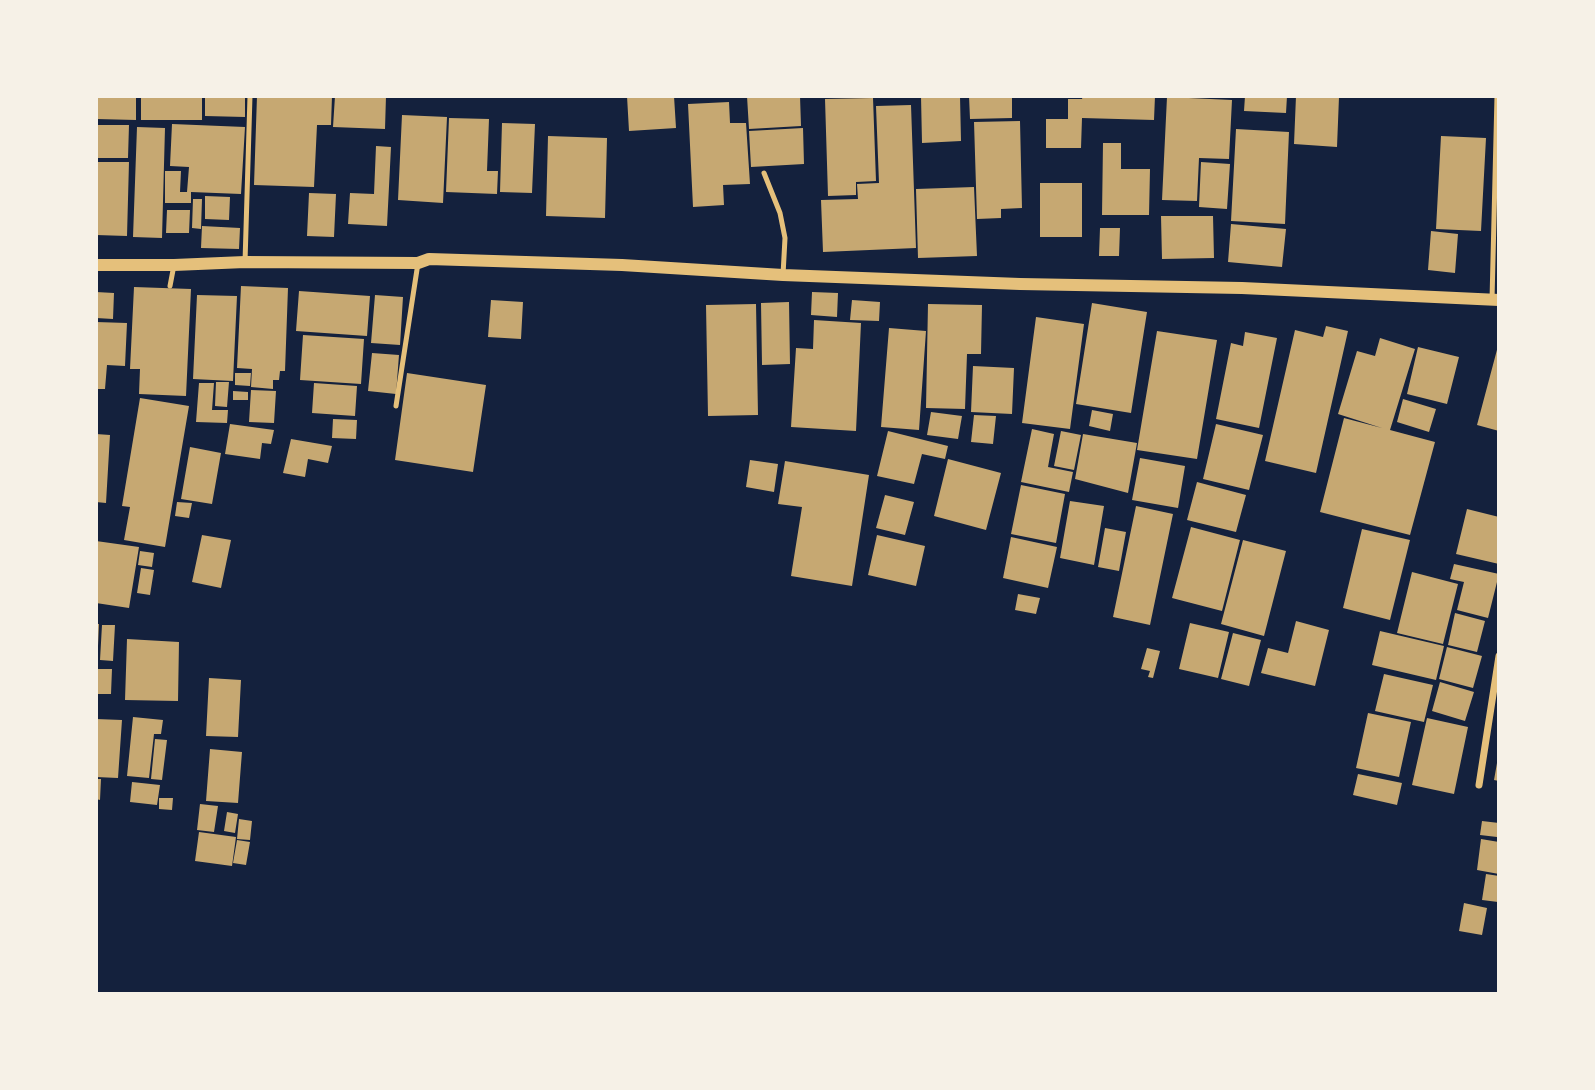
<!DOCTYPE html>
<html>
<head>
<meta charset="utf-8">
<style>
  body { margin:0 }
  #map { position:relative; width:1595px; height:1090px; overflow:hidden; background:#14213d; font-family:Commissioner,sans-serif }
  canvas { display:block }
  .frame { position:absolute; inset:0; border:98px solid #f6f1e7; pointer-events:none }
</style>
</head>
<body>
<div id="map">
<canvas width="1595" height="1090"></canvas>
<div class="frame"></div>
</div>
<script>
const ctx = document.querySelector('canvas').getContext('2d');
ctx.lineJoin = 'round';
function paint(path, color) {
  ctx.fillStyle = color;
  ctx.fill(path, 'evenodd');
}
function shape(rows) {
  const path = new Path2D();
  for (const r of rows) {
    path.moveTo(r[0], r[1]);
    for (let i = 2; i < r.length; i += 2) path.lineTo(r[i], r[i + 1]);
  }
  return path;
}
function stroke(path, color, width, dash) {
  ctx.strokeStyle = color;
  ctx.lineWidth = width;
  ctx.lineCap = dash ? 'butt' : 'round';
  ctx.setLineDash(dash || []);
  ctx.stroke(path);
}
const building = shape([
  [97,96,136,96,136,120,96,119],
  [141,96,202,96,202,120,141,120],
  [205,96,245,96,245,117,205,116],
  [257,96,332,96,331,125,317,125,314,187,254,185],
  [335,96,386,96,385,129,333,127],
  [627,96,674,96,676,128,629,131],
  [747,96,800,96,801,126,749,129],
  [921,96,960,96,961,141,922,143],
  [969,96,1012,96,1012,118,970,119],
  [1083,96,1155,96,1154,120,1082,118,1081,148,1046,148,1046,119,1068,119,1068,99,1082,99],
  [1245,96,1287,96,1286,113,1244,111],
  [1296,96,1339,97,1337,147,1294,144],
  [1167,97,1232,100,1229,159,1199,158,1197,201,1162,200],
  [873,98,876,181,856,182,856,195,828,196,825,99],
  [729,102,730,123,746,123,750,184,723,185,724,205,693,207,688,104],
  [911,105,916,248,823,252,821,200,858,199,857,184,879,183,876,106],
  [402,115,447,117,443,203,398,200],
  [449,118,489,119,487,171,498,171,497,194,446,192],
  [1020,121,1022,208,1001,209,1001,218,977,219,974,122],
  [502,123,535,124,532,193,500,192],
  [172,124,245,127,241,194,191,192,191,203,165,203,165,171,181,171,180,192,187,192,189,167,170,166],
  [96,125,129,125,128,158,96,158],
  [137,127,165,128,162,238,133,237],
  [803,128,804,164,751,167,749,131],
  [1236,129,1289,132,1285,224,1231,221],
  [548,136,607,138,605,218,546,216],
  [1441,136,1486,138,1481,231,1436,229],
  [1103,143,1121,143,1121,169,1150,169,1149,215,1102,215],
  [376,146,391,147,387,226,348,224,350,193,374,194],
  [96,162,129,162,127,236,96,235],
  [1201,162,1230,164,1227,209,1199,207],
  [1040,183,1082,183,1082,237,1040,237],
  [974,187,977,256,918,258,916,189],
  [309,193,336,194,334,237,307,236],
  [205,196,230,197,229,220,205,219],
  [193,199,202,199,201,229,192,228],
  [167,210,190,210,189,233,166,233],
  [1161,216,1213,216,1214,258,1162,259],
  [1231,224,1286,229,1282,267,1228,262],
  [202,226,240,228,239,249,201,248],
  [1100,228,1120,228,1119,256,1099,256],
  [1431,231,1458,234,1455,273,1428,270],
  [241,286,288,288,285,371,280,371,279,380,273,380,273,389,251,387,252,369,237,368],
  [134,287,191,289,186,396,139,394,140,369,130,369],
  [299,291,370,296,367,336,296,331],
  [96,292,114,293,113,319,96,318],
  [812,292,838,293,837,317,811,315],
  [197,295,237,296,233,381,193,379],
  [375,295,403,297,400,345,371,343],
  [491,300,523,302,521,339,488,337],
  [852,300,880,302,879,321,850,320],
  [789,302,790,364,762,365,761,303],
  [1092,303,1147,312,1131,413,1076,404],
  [756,304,758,415,708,416,706,305],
  [928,304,982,305,981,354,967,354,965,409,926,408],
  [1036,317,1084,324,1070,429,1022,423],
  [814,320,861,323,856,431,791,427,796,348,813,349],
  [96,322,127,323,125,366,107,365,105,389,96,389],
  [1326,326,1348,331,1316,473,1265,461,1295,330,1323,337],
  [889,328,926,331,919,430,881,427],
  [1157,331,1217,340,1197,459,1137,450],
  [1245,332,1277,338,1259,428,1216,419,1231,343,1243,346],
  [303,335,364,339,361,384,300,380],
  [1380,338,1415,349,1390,430,1435,442,1410,535,1320,512,1344,418,1382,428,1338,414,1357,351,1375,356],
  [1498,346,1499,346,1499,431,1477,425],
  [1418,347,1459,357,1447,404,1407,394],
  [372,353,399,355,396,394,368,391],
  [973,366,1014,368,1012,414,971,412],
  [235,373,251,373,250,386,235,385],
  [407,373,486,385,473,472,395,460],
  [216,382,229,382,227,407,215,406],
  [199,383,214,383,212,410,228,410,227,423,196,422],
  [314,383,357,386,355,416,312,413],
  [251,390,276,391,274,423,249,422],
  [233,391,248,392,248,400,233,400],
  [140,398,189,406,165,547,124,540,130,507,122,506],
  [1403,399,1436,409,1429,432,1397,422],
  [1092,410,1113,414,1110,431,1089,426],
  [931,412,962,416,958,439,927,435],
  [974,415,996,416,993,444,971,442],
  [333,419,357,420,356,439,332,438],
  [230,424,274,430,271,444,262,443,260,459,225,454],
  [1216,424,1263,435,1249,490,1203,479],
  [1032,429,1054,434,1048,467,1073,472,1069,492,1021,482],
  [888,431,948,446,945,459,922,454,914,484,877,476],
  [1061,431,1081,435,1074,470,1054,466],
  [96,434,110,435,106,503,96,502],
  [1083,434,1137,443,1128,493,1075,479],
  [291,439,332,446,328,463,308,459,305,477,283,473],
  [190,447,221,453,212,504,181,499],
  [1140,458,1185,466,1178,508,1132,500],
  [948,459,1001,473,986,530,934,516],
  [750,460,778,464,774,492,746,487],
  [785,461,869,475,852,586,791,576,802,507,778,504],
  [1197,482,1246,495,1236,532,1187,520],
  [1021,485,1065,494,1056,543,1011,534],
  [885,495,914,502,905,535,876,528],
  [1070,501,1104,506,1094,565,1060,558],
  [177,502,192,503,189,518,175,516],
  [1136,506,1173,514,1150,625,1113,617],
  [1467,509,1499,517,1499,564,1456,554],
  [1191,527,1240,540,1222,611,1172,598],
  [1105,528,1126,532,1119,571,1098,567],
  [1362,529,1410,540,1390,620,1343,608],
  [202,535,231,540,221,588,192,582],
  [877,535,925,546,916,586,868,575],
  [1011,537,1057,547,1048,588,1003,578],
  [1243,540,1286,551,1264,636,1221,624],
  [96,541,139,547,129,608,96,603],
  [140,551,154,553,152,567,138,565],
  [1454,564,1499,574,1488,618,1457,610,1464,582,1450,579],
  [141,568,154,570,150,595,137,593],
  [1412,572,1458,584,1443,644,1397,633],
  [1018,594,1040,598,1036,614,1015,610],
  [1455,613,1485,621,1477,652,1448,645],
  [1296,621,1329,630,1315,686,1261,673,1268,648,1288,653],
  [1190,623,1229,632,1218,678,1179,669],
  [96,624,99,624,98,646,96,646],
  [102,625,115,625,113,661,100,660],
  [1380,631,1444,646,1436,680,1372,665],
  [1233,633,1261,640,1249,686,1221,679],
  [127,639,179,642,178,701,125,700],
  [1447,647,1482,656,1473,688,1439,679],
  [1147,648,1160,651,1153,678,1148,677,1150,671,1141,669],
  [96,669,112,669,111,694,96,694],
  [1384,674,1433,685,1424,722,1375,711],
  [209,678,241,680,238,737,206,736],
  [1440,682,1474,692,1465,721,1432,711],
  [1368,713,1411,722,1399,777,1356,768],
  [133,717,163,720,161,734,154,734,149,778,127,776],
  [1427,718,1468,727,1454,794,1412,785],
  [96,719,122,720,118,778,96,777],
  [155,739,167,740,162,780,151,779],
  [210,749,242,752,238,803,206,801],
  [1497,763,1499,763,1499,781,1494,780],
  [1358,774,1402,783,1397,805,1353,795],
  [96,779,101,779,100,800,96,799],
  [132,782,160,785,157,805,130,802],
  [159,798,173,798,172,810,159,809],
  [200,804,218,806,214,832,197,830],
  [227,812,238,814,235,833,224,831],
  [239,819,252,821,250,840,237,839],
  [1482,821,1499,823,1497,837,1480,835],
  [199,832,236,837,232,866,195,861],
  [1481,839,1499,842,1499,874,1477,870],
  [237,840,250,842,246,865,233,863],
  [1486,874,1499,876,1498,902,1482,900],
  [1464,903,1487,908,1482,935,1459,931]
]);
const service = shape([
  [764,173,780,213,785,238,783,275],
  [245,262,250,96],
  [170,286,174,265],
  [1492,300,1497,96],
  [396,406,418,263]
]);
const minor = shape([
  [1479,785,1499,656]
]);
const tertiary = shape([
  [96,265,174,265,245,262,418,263,429,259,622,265,783,275,1020,284,1242,288,1499,300]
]);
paint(building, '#c6a872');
stroke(service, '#e5c07b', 5);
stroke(minor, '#e5c07b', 7);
stroke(tertiary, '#e5c07b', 12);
</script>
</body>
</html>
